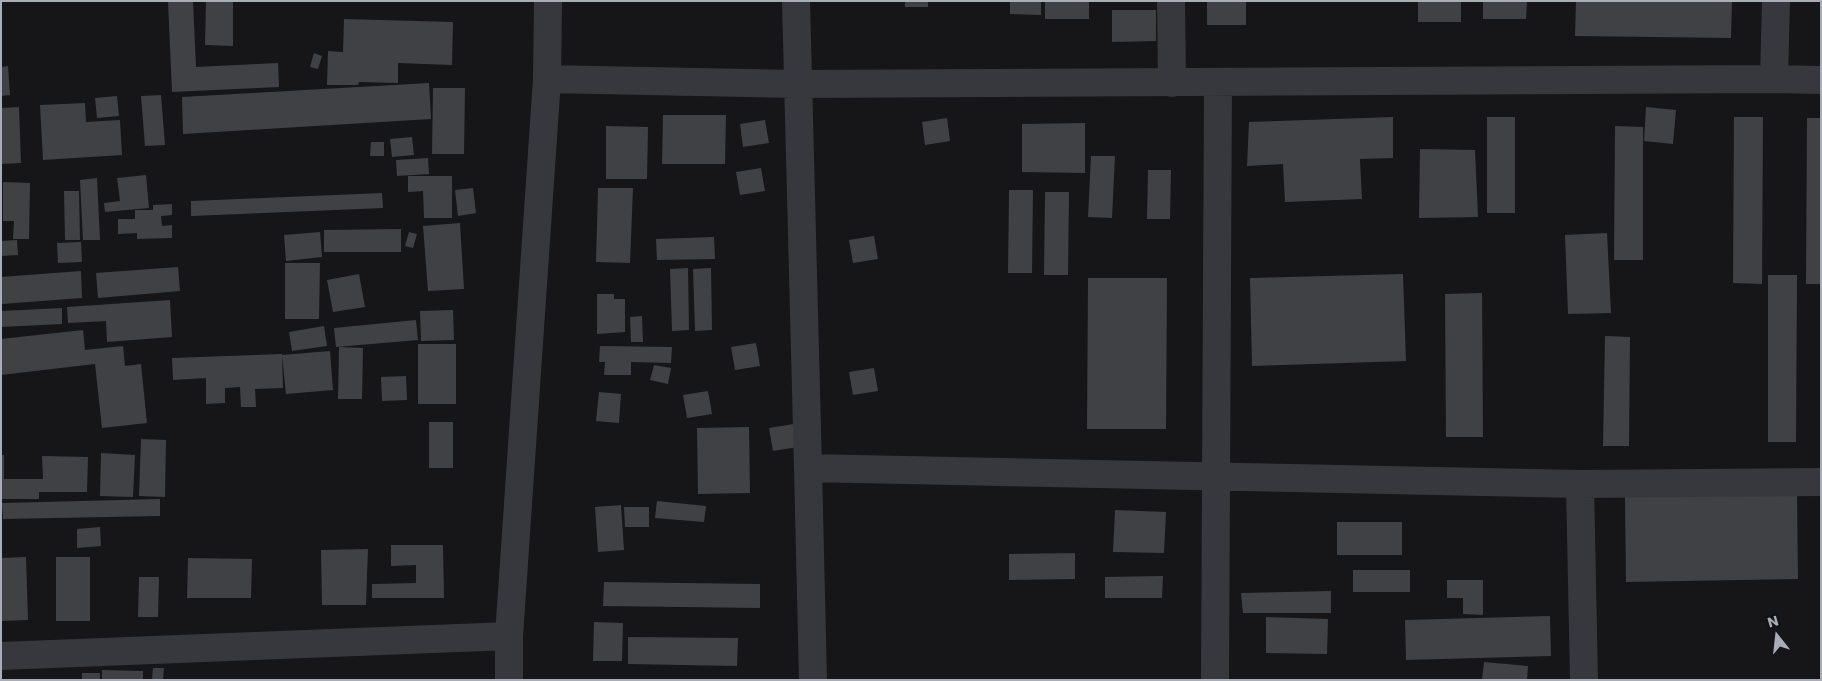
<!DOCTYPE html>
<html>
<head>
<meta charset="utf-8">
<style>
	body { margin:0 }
	#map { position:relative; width:1822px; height:681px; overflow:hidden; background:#161618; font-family:Poppins,sans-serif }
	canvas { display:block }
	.frame { position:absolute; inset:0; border:2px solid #a8adb8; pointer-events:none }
	.north { position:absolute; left:1752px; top:611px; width:50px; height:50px; -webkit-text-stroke:4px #111113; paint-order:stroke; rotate:344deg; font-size:14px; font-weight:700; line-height:20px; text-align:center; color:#a8adb8 }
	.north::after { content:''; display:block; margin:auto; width:18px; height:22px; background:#a8adb8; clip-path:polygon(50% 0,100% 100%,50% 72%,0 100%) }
</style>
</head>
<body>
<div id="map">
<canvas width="1822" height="681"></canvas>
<div class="frame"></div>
<div class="north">N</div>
</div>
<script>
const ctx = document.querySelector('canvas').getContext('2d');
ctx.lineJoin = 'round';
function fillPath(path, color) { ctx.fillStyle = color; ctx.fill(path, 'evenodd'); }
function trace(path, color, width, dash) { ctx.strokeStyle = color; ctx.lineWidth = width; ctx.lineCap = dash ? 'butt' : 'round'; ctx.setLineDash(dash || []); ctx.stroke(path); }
fillPath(new Path2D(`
	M168,1h25l3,66 82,-4 1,24 -107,5z
	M206,1h27v45l-28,-1z
	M905,1h23v6h-23z
	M1010,1h31v14l-31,-1z
	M1045,1h44v18h-44z
	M1207,1h39v24h-39z
	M1418,1h43v21h-43z
	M1483,1h44l-1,18h-43z
	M1576,1h156l-1,37 -156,-2z
	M1112,10h44v31l-44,1z
	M344,19l109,3 -1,43 -54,-2v20l-39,-1 -1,3h-31l1,-34 15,1z
	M314,53l8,3 -4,13 -8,-2z
	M8,66l2,29 -9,1v-29z
	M429,83l2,36 -248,15 -1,-37z
	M433,88h32l-1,66h-32z
	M161,95l4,50 -20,1 -4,-50z
	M117,96l2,20 -22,2 -2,-20z
	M85,103l1,19 34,-2 2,35 -79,5 -3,-55z
	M19,107l2,56 -20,1v-56z
	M1646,107l30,3 -3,34 -29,-3z
	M663,115h63l-1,49h-63z
	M1393,117v41l-33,1 2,40 -77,3 -2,-38 -36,2 2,-44z
	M1487,117h28v96h-28z
	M1734,117h29l-1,167 -29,-1z
	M947,118l3,23 -25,4 -3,-23z
	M1807,118h14v166h-15z
	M765,120l4,23 -26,4 -3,-23z
	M1085,123v50l-63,-1v-48z
	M606,126l42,1 -1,52h-41z
	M1615,126l28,1v133h-29z
	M412,137l2,18 -22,2 -2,-18z
	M371,142h13v14h-14z
	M1420,149l55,1 3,67 -59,1z
	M1091,156h24l-3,62 -24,-1z
	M428,158l1,16 -32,2 -1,-16z
	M761,168l4,23 -25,4 -4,-23z
	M1148,170h23l-1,49h-23z
	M146,175l3,33 -44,4 -1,-9 16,-2 -3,-23z
	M408,176h44v42h-28l-1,-27 -15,1z
	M97,178l3,62h-17l-3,-60z
	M3,182l27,1 -1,56h-16l1,-18h-11z
	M473,188l3,25 -18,3 -3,-26z
	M598,188h35l-3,75 -34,-1z
	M1009,190h24l-1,83h-24z
	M64,191h15l1,49h-15z
	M1045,192h24l-1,83h-24z
	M382,193l1,15 -192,8v-15z
	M172,204v11l-11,1 1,10 10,-1v13l-35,1v-6l-19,1v-15h17v-9h18v-5z
	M460,223l4,66 -36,2 -5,-65z
	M401,229v23h-77v-22z
	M320,232l2,25 -36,4 -2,-26z
	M409,232l8,2 -4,14 -8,-2z
	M1607,233l4,80 -43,1 -3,-79z
	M874,236l4,23 -25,4 -4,-23z
	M714,237l1,22 -58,1 -1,-21z
	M17,240l1,15 -17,1v-15z
	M81,242l1,20 -24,1 -1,-20z
	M285,263h35l-1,56h-34z
	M178,267l2,24 -82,7 -2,-25z
	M688,268l1,62 -17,1 -2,-62z
	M711,268l1,62 -17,1 -2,-62z
	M81,271l1,27 -80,6 -1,-27z
	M359,274l6,33 -32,5 -6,-32z
	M1403,274l3,87 -154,5 -2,-88z
	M1768,275h29l-1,167h-28z
	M1088,278h79l-1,151h-79z
	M1482,293l1,144h-37l-1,-143z
	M597,294h17v5h11v33l-28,2z
	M170,300l2,37 -65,5 -1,-21 -38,2 -1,-16z
	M62,308v16l-61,3v-16z
	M453,310l1,30 -33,1 -1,-30z
	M642,316l1,26h-12l-1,-25z
	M416,320l2,20 -82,7 -2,-19z
	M324,326l3,20 -35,5 -3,-19z
	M83,330l2,20 38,-4 2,20 16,-2 6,59 -45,5 -7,-64 -94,11v-36z
	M1605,336l25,1 -1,109h-26z
	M756,343l4,23 -25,4 -4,-23z
	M418,344h38v60h-38z
	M600,346l72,1 -1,16 -40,-1v13h-27l1,-13h-6z
	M339,347l24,1 -1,51h-24z
	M330,351l3,39 -47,4 -4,-39z
	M282,354l1,34 -28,1 1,18h-15l-1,-20 -15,1v15l-19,1v-26l-33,2 -1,-22z
	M654,365l17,3 -3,16 -18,-4z
	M874,368l4,23 -25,4 -4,-23z
	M406,376l1,24 -25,1 -1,-24z
	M708,391l4,23 -25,4 -4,-23z
	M599,392l22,2 -2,29 -23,-2z
	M429,422h24v46h-24z
	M794,424l4,23 -25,4 -4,-23z
	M749,427l1,66 -52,1 -1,-66z
	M141,439l25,1 -1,57 -26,-1z
	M101,453l34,2 -2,42 -33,-1z
	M1,455h3v24h39l-1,-23 46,1 -1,35h-48v7h-38z
	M1797,494l1,85 -172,3 -1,-85z
	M160,499v17l-157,3 -1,-16z
	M657,501l49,5 -2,16 -49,-4z
	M621,505l3,45 -26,2 -3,-45z
	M624,507h25v20h-24z
	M1115,510l51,2 -2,41 -51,-1z
	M1337,522h65v33h-65z
	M100,527l1,19 -24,2v-19z
	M391,545h52l1,53h-72v-14l44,-1v-18l-25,1z
	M368,549l-2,56h-44l-1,-55z
	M1075,553v26l-66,1v-26z
	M26,557l2,63 -27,1v-63z
	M56,557h34v64h-34z
	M188,558l64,1 -1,39h-64z
	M1353,570h57v22h-57z
	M1163,576l-1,22h-57v-21z
	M139,577h20l-1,40h-20z
	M1447,580h36v35l-20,-1v-16h-16z
	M604,582l156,2v24l-157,-2z
	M1331,591v22h-88l-2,-20z
	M1550,616l1,40 -145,4 -1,-40z
	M1266,617l62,2 -1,35 -61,-1z
	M594,622l29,1 -1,38h-29z
	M628,637l110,1 -1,28 -109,-2z
	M1484,662l44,4 -1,14h-45z
	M153,668h11l-1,12h-11z
	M102,670l41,1v9h-41z
	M82,673h18v7h-18z`), '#404145');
trace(new Path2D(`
	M548,1l-1,78 250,5 977,-5 2,-78
	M796,1l12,467 772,16 241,-2
	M1171,1l1,82
	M1774,79l47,1
	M808,468l5,212
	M1580,484l4,196
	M1,656l508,-20
	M509,680v-44l38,-557
	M1215,680l3,-597`), '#37383d', 28);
</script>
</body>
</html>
